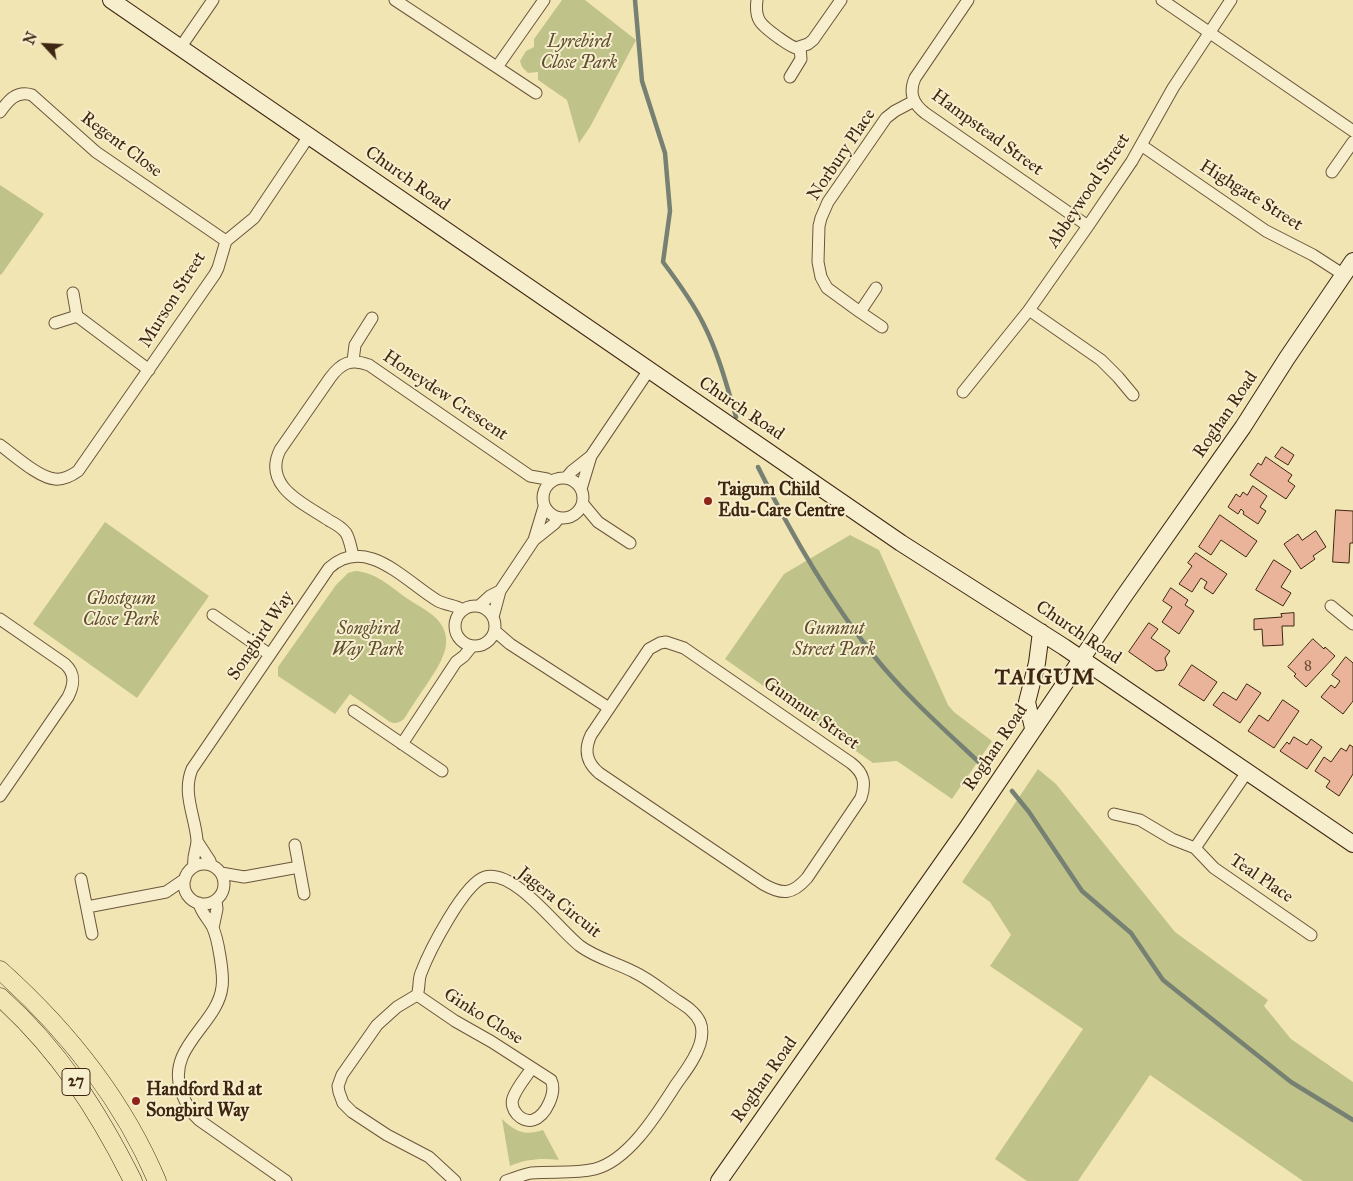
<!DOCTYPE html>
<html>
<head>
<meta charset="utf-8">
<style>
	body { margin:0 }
	#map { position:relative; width:1353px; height:1181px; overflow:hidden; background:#f2e5b4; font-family:"IM FELL Great Primer",serif }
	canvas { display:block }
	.north { position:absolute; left:20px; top:20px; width:50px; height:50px; -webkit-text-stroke:4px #f7eece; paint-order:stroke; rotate:295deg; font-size:14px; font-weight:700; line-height:20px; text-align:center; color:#3e2611 }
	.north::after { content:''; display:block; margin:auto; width:18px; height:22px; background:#3e2611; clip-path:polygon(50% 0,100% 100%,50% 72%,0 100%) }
</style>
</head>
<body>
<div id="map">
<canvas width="1353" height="1181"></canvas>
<div class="north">N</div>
</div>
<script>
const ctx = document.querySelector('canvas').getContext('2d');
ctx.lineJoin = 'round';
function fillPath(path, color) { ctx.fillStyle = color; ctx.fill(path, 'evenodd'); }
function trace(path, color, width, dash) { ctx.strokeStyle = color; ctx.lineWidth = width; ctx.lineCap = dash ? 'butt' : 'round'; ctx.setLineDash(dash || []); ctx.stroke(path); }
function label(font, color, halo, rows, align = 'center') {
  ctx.font = font + ' "IM FELL Great Primer",serif'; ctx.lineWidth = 4; ctx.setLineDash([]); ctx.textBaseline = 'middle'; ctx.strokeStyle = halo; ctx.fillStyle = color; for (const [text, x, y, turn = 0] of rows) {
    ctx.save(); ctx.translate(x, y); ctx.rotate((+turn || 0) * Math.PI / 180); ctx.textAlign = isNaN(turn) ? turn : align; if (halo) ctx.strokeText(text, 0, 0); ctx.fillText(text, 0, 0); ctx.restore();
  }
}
fillPath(new Path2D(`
	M562,0h23l51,40 -46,87 -11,16 -12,-43 -29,-20v-8l-10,1 -6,-6 -2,-6 6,-10 8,-4v-8z
	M0,185l44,29 -43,61 -1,-1z
	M105,522l104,74 -72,102 -104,-74z
	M850,535l29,15 69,155 6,7 38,29 -40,58 -55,-38 -24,2 -148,-104 59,-85z
	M355,571c20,1 35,15 50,26 10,7 23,13 32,22 20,22 3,45 -10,65 -8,12 -16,23 -23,35 -5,4 -9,5 -14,3l-40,-28 -15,20 -57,-38v-9l58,-82 12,-12z
	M1038,769l18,15 119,148 93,68 -4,6 27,33 62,43v99h-50l-153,-106 -72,106h-51l-32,-22 88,-130 -93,-63 21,-31 -21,-33 -28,-20z
	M502,1119c14,13 22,17 41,11l16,30c-18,-2 -32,-1 -49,6z`), '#c0c389');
trace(new Path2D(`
	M635,0l7,81 23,72 5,58 -7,51c15,20 29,39 40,61 15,29 24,63 33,94
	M758,467c33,67 70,131 116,189 33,41 72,75 110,111
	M1012,791l17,21 53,79 49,42 32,47 128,102 62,38`), '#768173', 4.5);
const building = new Path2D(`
	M1282,447l12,8 -6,10 -13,-8z
	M1266,457l26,18 -4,6 7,5 -9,13 -36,-24 8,-12 3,2z
	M1253,486l14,10 -7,11 6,4 -8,13 -15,-10 1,-2 -3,-3 -3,5 -10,-7 8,-13 4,3 3,-5 4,3z
	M1336,510l17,1v32h-3l-1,20 -16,-1z
	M1220,515l37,26 -11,16 -25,-17 -10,15 -12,-8z
	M1316,531l10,16 -13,9 2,3 -14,10 -17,-25 14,-10 4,6z
	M1196,553l31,21 -14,20 -9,-6 3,-6 -6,-4 -9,14 -13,-8 13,-18 -4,-3z
	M1274,560l17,11 -10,16 10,6 -8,13 -27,-16z
	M1171,588l17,12 -3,5 9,6 -15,23 -17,-12 10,-15 -9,-6z
	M1294,613v13h-12l1,19 -20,1 -1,-17 -8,1v-11l28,-2 -1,-3z
	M1149,623l9,6 -7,9 19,13 -5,7 2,7 -3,5 -8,1 -27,-19z
	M1313,639l11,10 1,-2 10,9 -29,31 -12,-11 2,-2 -8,-7z
	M1346,657l7,6v38l-10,13 -22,-17 10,-12 4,3 5,-7 -8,-6z
	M1192,665l25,17 -13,19 -25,-16z
	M1247,684l14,9 -21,30 -27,-18 10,-13 13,8z
	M1283,700l16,11 -25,37 -26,-17 11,-16 9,6z
	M1294,737l13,8 4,-6 11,8 -15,22 -27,-18 7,-9 2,2z
	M1350,745l3,2v27l-14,22 -13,-9 4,-6 -15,-10 9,-14 7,5 10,-14 5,3z`);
fillPath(building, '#eab49a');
trace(building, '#3e2611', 1);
const street = new Path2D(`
	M395,0l141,93
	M757,0c-3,22 6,26 22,38 6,4 11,8 17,10l12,-4 5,-4 28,-40
	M968,0l-53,78c-6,14 -3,25 10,35l163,113
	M1162,0l191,131
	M180,48l33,-48
	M497,67l47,-67
	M790,77l11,-18 -1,-12
	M0,112c8,-11 16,-22 32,-17l64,57 130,89
	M1141,145l125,86 47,24 31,20
	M1332,172l21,-30
	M876,288l-16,24 22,15
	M1029,310l72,50 17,17 15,18
	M860,312l-33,-24 -6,-11 -3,-15 1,-36 2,-8 7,-16 58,-84 9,-7 19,-10
	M77,316l72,54
	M55,323l22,-7 -4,-23
	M353,361l2,-16 17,-27
	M963,392l66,-82 59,-84 44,-65 41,-73 58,-88
	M0,445c14,10 39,33 55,34 9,1 16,-3 23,-8l137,-197 3,-6 8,-27 28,-23 55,-82
	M543 498a20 20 0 1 1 40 0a20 20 0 1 1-40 0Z
	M566,478l6,-7 19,-15
	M581,489l10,-33 58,-86
	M583,504l15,18 32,21
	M534,540l20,-16 5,-6
	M353,556c-2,-8 -3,-16 -7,-23 -4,-5 -10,-9 -16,-12 -25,-17 -68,-34 -50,-71l50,-72c11,-15 21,-20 39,-13l161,111 17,3 4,2
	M479,606l11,-10 10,-5
	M1331,606l22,18
	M455 626a20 20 0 1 1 40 0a20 20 0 1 1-40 0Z
	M213,615l56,39
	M493,617l7,-26 34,-51 10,-33
	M0,619l65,45c11,10 9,21 3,33l-68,99
	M495,631l15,13 99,64
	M666,642l18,6 167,115c13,10 15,20 10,35l-54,80c-15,17 -25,17 -44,6l-164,-111c-13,-11 -15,-23 -8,-38l58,-86 11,-6z
	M354,711l88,60
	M402,744l54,-82 8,-6 8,-10
	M1114,814l26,6 32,19 23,9 19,20 97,67
	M197,841l13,20 1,4
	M295,845l9,49
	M1195,848l52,-76
	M184 884a20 20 0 1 1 40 0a20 20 0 1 1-40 0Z
	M194,867c-2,-10 3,-18 3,-27 -2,-24 -15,-47 -5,-71l137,-201c37,-34 77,14 109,33 8,4 17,4 25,9
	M221,873l23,4 55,-10
	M81,879l11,55
	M199,903c2,10 9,15 13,23 6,11 12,49 10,61 -4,37 -56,60 -41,104 4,11 9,21 18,29l87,61
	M87,907l79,-15 19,-13
	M213,928l4,-19 -1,-9
	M417,995l38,26 37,21 59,38c6,12 -5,36 -18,40 -12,3 -24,-11 -20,-22 4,-11 13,-21 19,-30
	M455,1181l-26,-24 -42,-22 -35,-23 -9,-9 -4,-11 -1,-6 4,-11 35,-50 20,-18 20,-12c3,-7 1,-15 4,-22 8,-21 43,-90 64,-96 30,-8 73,52 95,69 16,12 37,17 54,26 15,7 28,18 41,27 9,6 20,12 25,23 3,7 2,15 0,22 -5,16 -16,29 -25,42 -18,28 -46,74 -80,83 -21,5 -42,2 -64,4 -9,2 -17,5 -25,8`);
const secondary = new Path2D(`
	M111,0l790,543 163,104 289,197
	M1033,728l-6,-26 10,-39 4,-31
	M719,1181l248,-353 155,-229 121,-172 44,-69 66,-97`);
const primary = new Path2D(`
	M0,970c67,60 122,128 157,211
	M0,997c59,53 98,114 133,184`);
trace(street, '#6b563a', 13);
trace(secondary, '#3e2611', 18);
trace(primary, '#3e2611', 19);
trace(street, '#f7eece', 11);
trace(secondary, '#f7eece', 16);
trace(primary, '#f2e5b4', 18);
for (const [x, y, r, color] of [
	[708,501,5,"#8f2418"],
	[136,1101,5,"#8f2418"]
]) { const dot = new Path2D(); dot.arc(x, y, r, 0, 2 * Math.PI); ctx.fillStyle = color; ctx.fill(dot); trace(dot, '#f7eece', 2); }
label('15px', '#694a33', null, [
	["8",1308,666]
]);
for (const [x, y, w] of [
	[76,1082,28]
]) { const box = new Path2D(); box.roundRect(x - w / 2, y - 13.5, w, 27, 4); ctx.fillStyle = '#f7eece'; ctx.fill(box); trace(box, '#3e2611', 1); }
label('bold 16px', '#3e2611', null, [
	["27",76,1082]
]);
label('italic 18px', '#5e4d2f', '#f7eece', [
	["Lyrebird",579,43],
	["Close Park",579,64],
	["Ghostgum",121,600],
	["Close Park",121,621],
	["Songbird",368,630],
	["Way Park",368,651],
	["Gumnut",834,630],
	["Street Park",834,651]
]);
label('18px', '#3e2611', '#f7eece', [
	["Hampstead Street",987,133,36],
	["Regent Close",121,145,37],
	["Norbury Place",842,155,-56],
	["Church Road",407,179,35],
	["Abbeywood Street",1089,191,-56],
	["Highgate Street",1251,196,32],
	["Murson Street",173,300,-58],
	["Honeydew Crescent",445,396,34],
	["Church Road",741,409,34],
	["Roghan Road",1226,415,-56],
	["Church Road",1078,633,34],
	["Songbird Way",261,636,-56],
	["Gumnut Street",811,714,35],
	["Roghan Road",996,748,-56],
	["Teal Place",1261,879,34],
	["Jagera Circuit",559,903,39],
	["Ginko Close",483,1017,32],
	["Roghan Road",765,1080,-55]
]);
label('bold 18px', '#3e2611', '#f7eece', [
	["Taigum Child",718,491],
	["Edu-Care Centre",718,512],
	["Handford Rd at",146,1091],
	["Songbird Way",146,1112]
], 'left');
ctx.letterSpacing = '1px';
label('bold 22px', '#3e2611', '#f7eece', [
	["TAIGUM",1045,679]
]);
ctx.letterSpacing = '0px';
</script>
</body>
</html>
